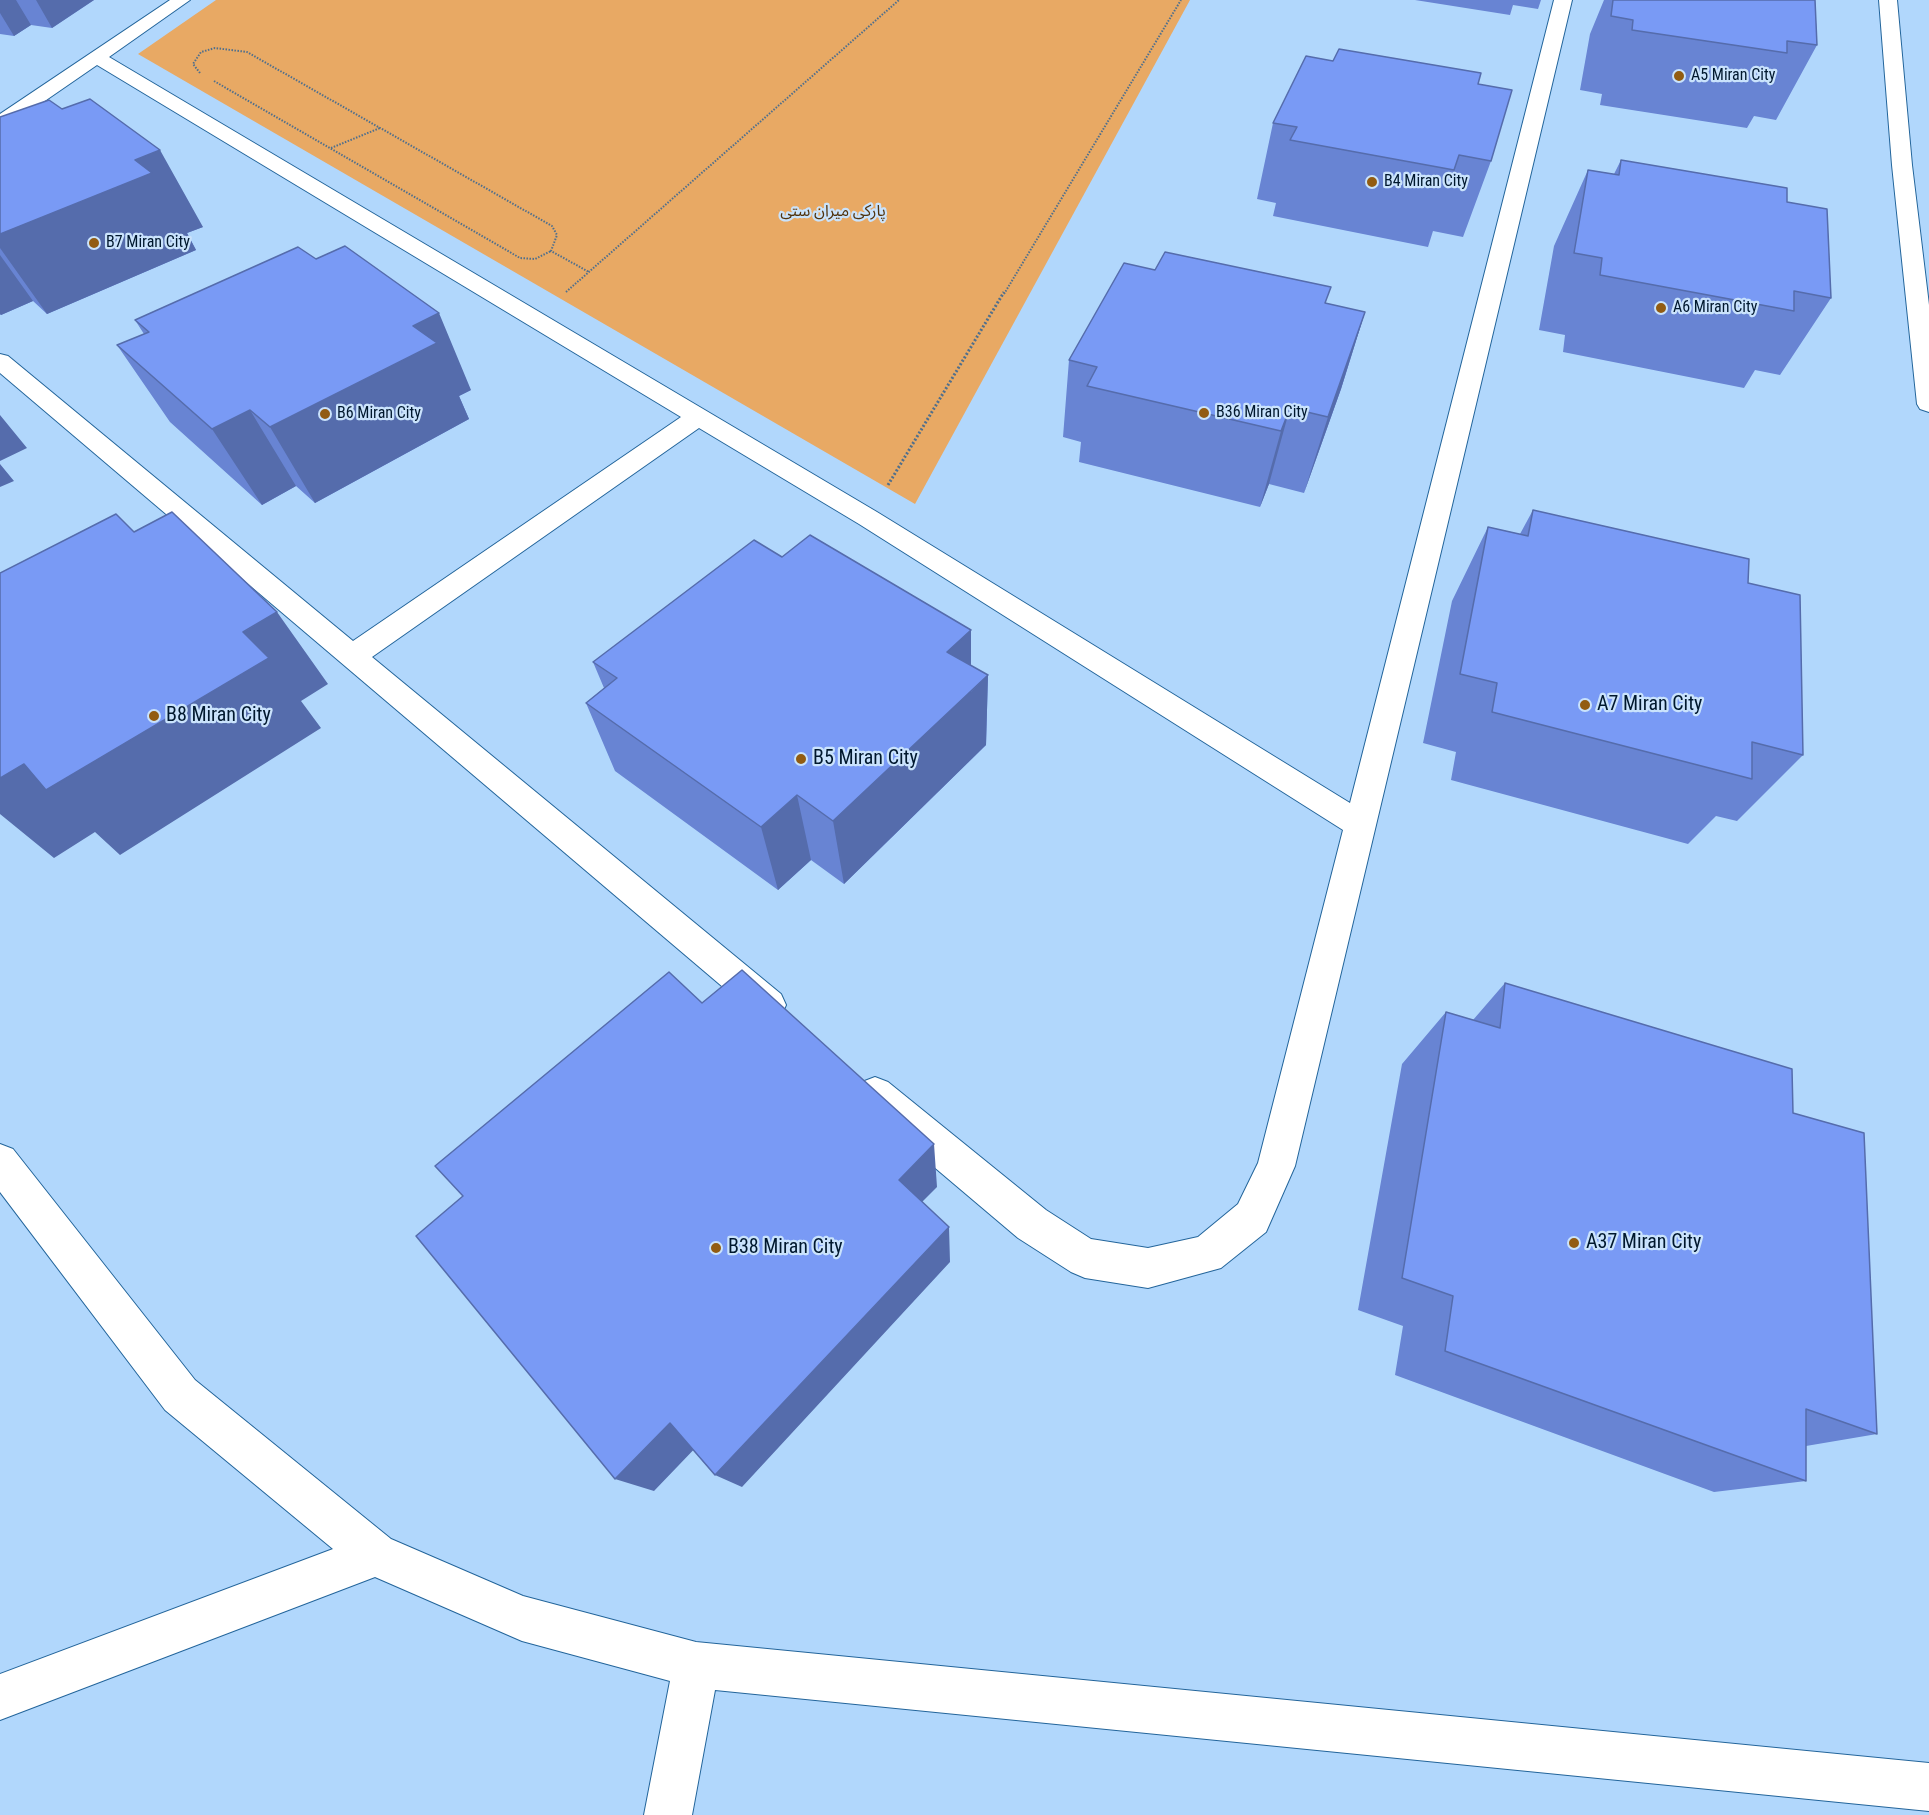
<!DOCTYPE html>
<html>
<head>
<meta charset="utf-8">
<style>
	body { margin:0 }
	canvas { display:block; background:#b1d7fc }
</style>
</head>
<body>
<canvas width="1929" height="1815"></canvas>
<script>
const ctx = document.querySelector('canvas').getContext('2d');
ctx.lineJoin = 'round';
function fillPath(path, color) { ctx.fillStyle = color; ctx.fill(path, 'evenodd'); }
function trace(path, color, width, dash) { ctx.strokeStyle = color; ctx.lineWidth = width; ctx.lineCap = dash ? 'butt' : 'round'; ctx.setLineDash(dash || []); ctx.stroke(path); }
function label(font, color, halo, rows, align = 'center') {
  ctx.font = font + ' "Roboto Condensed","Noto Sans Arabic",sans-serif'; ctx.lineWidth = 4.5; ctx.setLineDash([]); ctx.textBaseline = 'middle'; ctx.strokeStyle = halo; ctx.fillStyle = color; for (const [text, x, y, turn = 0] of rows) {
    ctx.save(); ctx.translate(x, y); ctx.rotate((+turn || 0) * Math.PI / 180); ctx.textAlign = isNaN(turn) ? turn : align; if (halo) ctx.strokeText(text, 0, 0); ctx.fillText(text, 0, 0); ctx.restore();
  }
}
fillPath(new Path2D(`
	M216,0h974l-275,504 -777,-450z`), '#e8a964');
const minor = new Path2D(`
	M170,0h20l-81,57 768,455 473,291 204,-803h18l-277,1166 -29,66 -45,36 -73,20 -63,-10 -14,-6 -53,-34 -156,-132 -5,-12 5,-12 13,-5 13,5 158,128 45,29 57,9 50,-11 40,-33 20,-41 85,-333 -484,-306 -160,-96 -327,229 409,337 5,11 -5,11 -12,5 -12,-5 -757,-643v-19l8,2 345,285 328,-224 -584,-352 -90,62 -7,2v-15z
	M1879,0h18l15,165 17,140v107l-9,-3 -3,-5 -25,-239z
	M0,1144l13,5 182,231 196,159 132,57 173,46 1233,121v48l-1214,-121 -23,125h-48l26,-134 -148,-40 -147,-64 -375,143v-46l333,-125 -168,-139 -165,-218z`);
trace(minor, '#23659b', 2);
trace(new Path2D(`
	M200,73l-7,-9 8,-12 14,-4 32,4 305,174 5,9 -6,16 38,21
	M214,81l306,177 15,1 16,-8
	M331,148l49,-20
	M566,292l333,-292
	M1004,294l177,-294`), '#506f8c', 2, [1.5, 1.5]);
trace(new Path2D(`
	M888,485l116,-193`), '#506f8c', 3, [2, 2]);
fillPath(minor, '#fff');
fillPath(new Path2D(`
	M0,0h94l-42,28 -21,-3 -17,11 -14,-2z
	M1415,0h126l-3,9 -25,-4 -3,10z
	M1604,0h211l2,45 -41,75 -22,-4 -7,12 -147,-23 2,-11 -22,-4 10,-56z
	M1478,84l13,77 -28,76 -30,-6 -5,16 -155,-31 3,-13 -19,-4 16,-76z
	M0,117l203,110 -16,6 9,17 -149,64 -14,-13 -32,14 -1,-1z
	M1621,160l166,42 44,96 -51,77 -25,-5 -11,18 -181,-36 2,-17 -26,-5 15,-84 34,-76 26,4z
	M1327,304l38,8 -24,77 -37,104 -35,-9 -9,23 -181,-45 2,-20 -18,-5 6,-77z
	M135,320l336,70 -12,6 10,23 -154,84 -19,-17 -34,19 -92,-83 -53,-77 27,-11z
	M1533,510l215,73 55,172 -66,66 -21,-5 -28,28 -237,-64 5,-28 -33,-9 29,-142 36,-74 32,7z
	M971,630v36l17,9 -2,70 -142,139 -33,-24 -33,30 -163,-119 -29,-68 18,-15 -11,-26z
	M1505,983l288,130 84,321 -71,12v35l-92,11 -319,-117 8,-49 -45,-16 44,-246 44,-52 27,8z`), '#6884d3');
fillPath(new Path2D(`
	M0,0h16l15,25 -17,11 -14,-23z
	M36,0h58l-42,28z
	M160,150l43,77 -16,6 9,17 -149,64 -47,-66v-14l135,-74z
	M0,255l33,46 -32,14 -1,-1z
	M1365,312l-24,77 -37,104 24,-76z
	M439,313l32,77 -12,6 10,23 -154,84 -45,-76 143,-101z
	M1290,408l-21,76 -9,23 21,-76z
	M250,410l46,76 -34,19 -50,-76z
	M0,415l27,33 -27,13z
	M0,464l14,17 -14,6z
	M277,612l51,72 -27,17 20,27 -201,127 -25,-23 -41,26 -54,-44v-36z
	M971,630v62l17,-17 -2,70 -142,139 -11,-63 114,-169z
	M797,795l14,65 -33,30 -17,-63z
	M934,1144l3,43 -32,32 -6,-39z
	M949,1227l1,35 -208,225 -27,-12z
	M670,1423l32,18 -48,50 -39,-12z`), '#556cac');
const building = new Path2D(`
	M1613,0h202l2,45 -30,-4v12l-155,-23 1,-10 -22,-4z
	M1339,49l142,24 -3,11 34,6 -21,71 -32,-6 -5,15 -164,-30 7,-13 -24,-4 33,-67 27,5z
	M90,99l70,51 -25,10 17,13 -152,61v-117l49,-17 13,9z
	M1621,160l166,28v14l40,7 4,89 -37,-7v20l-194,-36 2,-17 -28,-5 14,-83 31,5z
	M345,246l94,67 -26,13 24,17 -167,84 -20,-17 -38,19 -95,-84 32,-13 -14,-12 163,-73 18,12z
	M1165,252l166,35 -6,16 40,9 -37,105 -38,-9 -9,23 -194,-45 10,-19 -28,-7 55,-97 31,7z
	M1533,510l216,49 -1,24 52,12 3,160 -51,-13v37l-260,-67 5,-29 -37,-9 28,-147 40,9z
	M172,512l105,100 -34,20 26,26 -223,132 -22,-26 -24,14v-205l116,-59 18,18z
	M810,535l161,95 -24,22 41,23 -155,146 -36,-26 -36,32 -175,-124 31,-25 -24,-16 161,-122 28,17z
	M742,970l192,174 -35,36 50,47 -234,248 -45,-52 -55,56 -199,-243 47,-40 -28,-30 234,-194 33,31z
	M1505,983l287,86 1,44 71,20 13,301 -71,-25v72l-361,-130 8,-55 -51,-18 44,-266 54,16z`);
fillPath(building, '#799af5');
trace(building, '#556cac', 1.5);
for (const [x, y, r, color] of [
	[1679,76,6,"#925c12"],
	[1372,182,6,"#925c12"],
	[94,243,6,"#925c12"],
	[1661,308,6,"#925c12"],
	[1204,413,6,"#925c12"],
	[325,414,6,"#925c12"],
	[1585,705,6,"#925c12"],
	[154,716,6,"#925c12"],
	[801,759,6,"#925c12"],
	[1574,1243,6,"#925c12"],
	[716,1248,6,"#925c12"]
]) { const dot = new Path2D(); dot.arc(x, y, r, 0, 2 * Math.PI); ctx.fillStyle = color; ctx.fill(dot); trace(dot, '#cae3fc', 2); }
label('16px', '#00182e', '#cae3fc', [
	["A5 Miran City",1691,76],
	["B4 Miran City",1384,182],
	["B7 Miran City",106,243],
	["A6 Miran City",1673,308],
	["B36 Miran City",1216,413],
	["B6 Miran City",337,414]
], 'left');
label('16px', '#51330d', '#cae3fc', [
	["پارکی میران ستی",833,212]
]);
label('20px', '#00182e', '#cae3fc', [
	["A7 Miran City",1597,705],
	["B8 Miran City",166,716],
	["B5 Miran City",813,759],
	["A37 Miran City",1586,1243],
	["B38 Miran City",728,1248]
], 'left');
</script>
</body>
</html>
